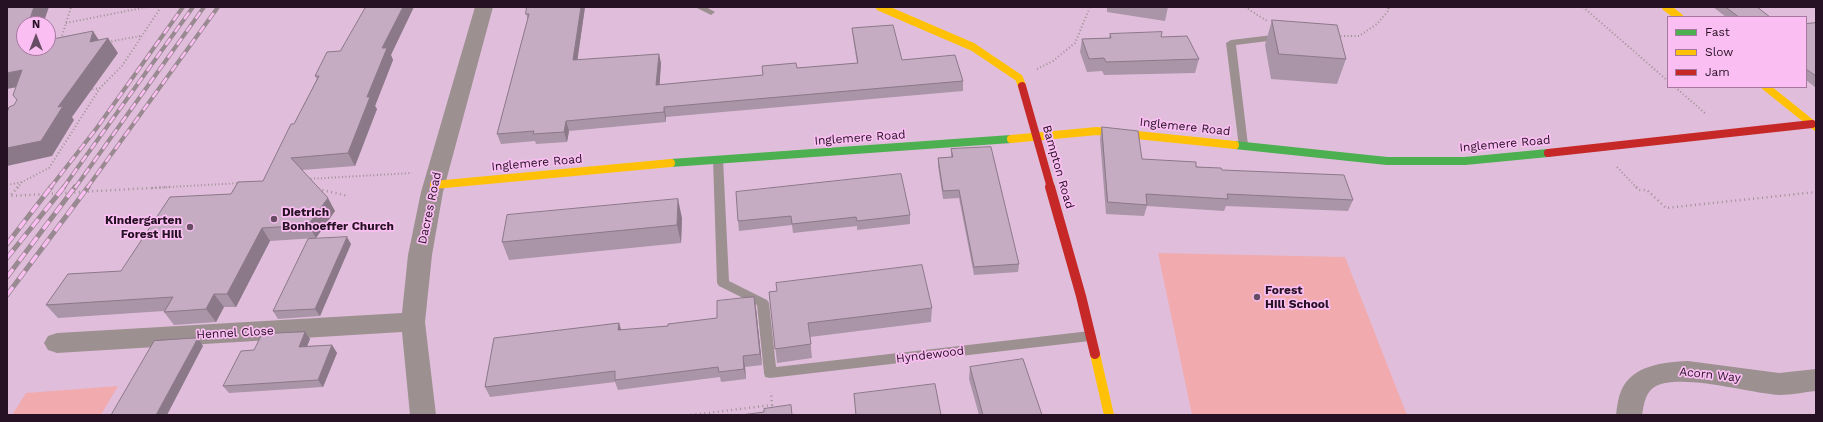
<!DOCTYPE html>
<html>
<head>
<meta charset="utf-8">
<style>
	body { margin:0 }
	#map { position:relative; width:1823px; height:422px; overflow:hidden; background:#e0bedb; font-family:"Work Sans",sans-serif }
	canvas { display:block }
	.frame { position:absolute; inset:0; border:8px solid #261023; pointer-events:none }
	.legend { position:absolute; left:1667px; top:16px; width:140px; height:72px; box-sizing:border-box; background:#fabef2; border:1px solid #a5789f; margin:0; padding:5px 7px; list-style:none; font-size:12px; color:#261023 }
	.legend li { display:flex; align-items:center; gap:8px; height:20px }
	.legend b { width:20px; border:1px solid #a5789f }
	.north { position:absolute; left:16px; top:16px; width:40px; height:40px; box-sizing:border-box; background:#fabef2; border:1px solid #a5789f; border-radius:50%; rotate:0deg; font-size:11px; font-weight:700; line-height:16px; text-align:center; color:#261023 }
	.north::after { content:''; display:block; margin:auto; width:14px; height:18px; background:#674d63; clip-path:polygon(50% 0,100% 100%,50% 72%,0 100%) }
</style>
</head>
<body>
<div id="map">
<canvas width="1823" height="422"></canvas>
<div class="frame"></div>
<ul class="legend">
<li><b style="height:5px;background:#4caf50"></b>Fast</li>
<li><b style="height:5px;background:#ffc107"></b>Slow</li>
<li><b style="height:5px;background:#c62828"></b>Jam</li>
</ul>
<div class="north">N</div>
</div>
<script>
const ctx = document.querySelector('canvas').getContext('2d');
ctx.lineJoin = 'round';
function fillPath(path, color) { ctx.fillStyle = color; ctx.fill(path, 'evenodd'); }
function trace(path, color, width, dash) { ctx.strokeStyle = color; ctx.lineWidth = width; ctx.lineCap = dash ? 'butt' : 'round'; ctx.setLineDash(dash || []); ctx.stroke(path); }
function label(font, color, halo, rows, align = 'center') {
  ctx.font = font + ' "Work Sans",sans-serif'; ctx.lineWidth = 3.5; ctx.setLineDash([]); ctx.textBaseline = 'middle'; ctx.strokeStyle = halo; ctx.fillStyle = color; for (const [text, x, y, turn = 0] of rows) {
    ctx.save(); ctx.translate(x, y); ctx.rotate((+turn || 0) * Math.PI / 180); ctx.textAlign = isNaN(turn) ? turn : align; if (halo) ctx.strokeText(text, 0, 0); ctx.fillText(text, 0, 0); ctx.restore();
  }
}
fillPath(new Path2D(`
	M1158,253l187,4 62,158h-215z
	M118,386l-17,29h-89l14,-22z`), '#f1abae');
trace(new Path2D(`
	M1245,7l22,14
	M1583,7l85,74
	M66,23l81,-16
	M1337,36h22l18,-12 12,-14 -1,-3
	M61,39l10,-32
	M108,42l32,-6
	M1037,69l16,-8 22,-18 15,-36
	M1675,87l31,27
	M89,90l11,-2
	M1617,167l20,21
	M307,179l105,-6
	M7,185l15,-3 27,-14 51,-80 22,-22 39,-59
	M17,188l5,-6
	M152,188l89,-5`), '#9e9194', 2, [1, 2.5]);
trace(new Path2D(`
	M18,187l-8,9 160,-9
	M1636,187l3,3h8l19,18 150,-16
	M318,189l30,7
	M691,415l81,-10 -1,-13`), '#9e9194', 2.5, [1, 3.5]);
fillPath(new Path2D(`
	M695,7h11l9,5 -4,3z
	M1281,34l5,3 -2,2 -48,6 12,100 -1,2h-8l-13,-104 5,-3z
	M718,156l5,3 6,122 38,19 2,3 7,64 314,-36 4,2 2,3 -2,3 -4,2 -320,37 -5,-1 -1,-4 -7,-68 -38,-19 -2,-3 -4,-124z`), '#9d9091');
fillPath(new Path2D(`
	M475,7h18l-50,185 -11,63 -7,67 11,93h-26l-8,-83 -345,21 -9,-3 -4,-7 4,-7 9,-3 345,-20 6,-58 13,-63z
	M1688,361l91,12 37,-4v22c-12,1 -24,4 -36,4 -31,-2 -98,-22 -124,-9 -11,6 -12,18 -14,29h-26c1,-8 2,-17 5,-24 11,-26 43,-29 67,-30z`), '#9d9091');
trace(new Path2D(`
	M1235,145l152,16h78l83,-8
	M671,163l340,-24`), '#4caf50', 8);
trace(new Path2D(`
	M880,7l93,40 46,31 3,8
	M1666,7l13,10
	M1766,87l50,40
	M1011,139l86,-8 138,14
	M434,185l237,-22`), '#ffc107', 8);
trace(new Path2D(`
	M1095,354l14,61`), '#ffc107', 10);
trace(new Path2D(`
	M1022,86l29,102
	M1548,153l264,-29`), '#c62828', 8);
trace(new Path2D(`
	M1050,187l31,109 14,58`), '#c62828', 10);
const railFar1 = new Path2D(`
	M50,188l46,-59 87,-122
	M63,188l130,-181
	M75,188l129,-181
	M87,188l131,-181`);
const rail = new Path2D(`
	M7,244l44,-57
	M7,258l57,-71
	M7,277l68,-90
	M7,295l81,-108`);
trace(railFar1, '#998990', 4);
trace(rail, '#998990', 5);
trace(railFar1, '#fabef2', 2.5, [8]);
trace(rail, '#fabef2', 3.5, [10]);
fillPath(new Path2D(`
	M585,7l-8,53 84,3 -2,22 104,-10 34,-7 60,-5 -4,-25 -1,-10 50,32 61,21v10l-297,26v5l-97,9 -2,11 -31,2 -1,-3 -34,3 -4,-10 31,-114 -2,-6z
	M1107,7h61l-3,14 -58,-9z
	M1713,7h44l13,10h-44z
	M1272,20l74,39 -9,25 -66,-5 -6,-34z
	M1816,23v65l-10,-8v-56z
	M1110,34l51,3 38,22 -4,14 -91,2 -2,-4 -15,1 -7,-20 2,-13 27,-1z
	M391,55l2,5 -18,46 2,3 -22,57 -53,4 33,41 -19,27 -46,3 -34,66h-12l-8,15 -42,3 -10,-13v-1l-106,7 -12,-13 75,-34 110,-77 32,-13 31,-57 23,-45 -2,-3z
	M1102,127l40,32 80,11 131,30 -5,11 -122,-5 -2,5 -77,-5 -3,10 -38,-2 -6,-75z
	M951,149l68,115 -1,8 -44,3 -15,-77 -16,1 -5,-33v-8l13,-1z
	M736,192l174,23v9l-53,6v-4l-64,7 -1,-8 -53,6 -1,-10z
	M682,218l-1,25 -172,17 -7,-18z
	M351,244l-31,72 -42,3 -5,-8z
	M769,292l163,16 -1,14 -121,15 2,21 -35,5z
	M754,297l2,11 6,57 -17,2 1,12 -25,3 -1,-5 -102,13 -3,-8 -125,15 -5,-10 134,-64 2,7 47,-4 49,-8z
	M305,332l5,7 -3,7 25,-1 5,8 -14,34 -94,6 -6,-7 31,-36z
	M970,367l72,48h-63l-10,-36z
	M854,394l87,21h-85z`), '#aa94a8');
fillPath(new Path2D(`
	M34,7h15l-6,17h-15z
	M403,7h11l-23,48 2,5 -18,46 2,3 -22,57 -7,-13 19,-56 15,-49z
	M581,7h4l-9,63 -3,-10z
	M93,31l9,14 6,-7 10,15 -46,64 2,3 -22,36 -45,10v-18l51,-41 32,-65z
	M24,34v14l-4,-2z
	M659,54l2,9 -2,32 -3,-10z
	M22,70l11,14 -26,5v-16z
	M664,107l2,10v5l-2,-10z
	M566,121l3,10 -2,11 -3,-10z
	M328,198l7,13 -19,27 -8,-13z
	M678,199l4,19 -1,25 -4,-18z
	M262,228l8,13 -34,66 -9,-13z
	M347,237l4,7 -31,72 -5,-7z
	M214,294l10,13 -8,15 -10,-13z
	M754,297l2,11 6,57 -2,-11z
	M619,323l3,10 -4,-3z
	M305,332l5,7 -6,15 -5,-7z
	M198,338l5,8 -36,69h-11z
	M332,345l5,8 -14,34 -5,-7z
	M743,356l2,11 1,12 -2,-10z`), '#8b7888');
const building = new Path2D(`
	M7,7h27l-6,17h-4v10l-4,12 4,-1v3h24v-8l45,-9 -3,11 18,-4 -50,69 5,-1 -22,35 -34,7v-35l2,-6 5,-2 3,-5 -4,-5 9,-25 -15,3z
	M366,7h37l-21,41h5l-20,49h3l-22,56 -57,5 37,40 -20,27 -46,3 -35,66h-13l-8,15 -42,3 9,-15 -127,8 22,-31 53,-3 49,-74 61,-3 7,-12 25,-1 28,-57h3l25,-48h-4l12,-24 13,-1z
	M527,7h54l-8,53 86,-6 -3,31 107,-10 -1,-9 34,-3 1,5 61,-5 -6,-35 41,-3 9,35 53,-5 8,26 -299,26v5l-98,9 -2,11 -31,2 1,-3 -37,3 32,-120h-3z
	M1726,7h31l13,10h-31z
	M1272,20l65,5 9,34 -67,-5z
	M1816,23v53l-10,-7v-45z
	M1162,32l-1,5 26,-1 12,23 -93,3 -2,-4 -15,1 -7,-20 29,-1 -1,-4z
	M1102,127l36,4 4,28 54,3v5l25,1 1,2 122,5 9,25 -126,-6 1,5 -82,-5 1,11 -39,-3z
	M991,147l28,117 -45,3 -15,-77 -16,1 -5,-33 15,-1 -2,-8z
	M901,174l9,41 -53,6 -1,-4 -64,7 -1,-8 -53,5 -2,-29z
	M678,199l-1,26 -175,17 5,-27z
	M347,237l-32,72 -42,2 35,-72z
	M922,265l10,43 -124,15 3,21 -36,5 -6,-57 8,-1 -1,-8z
	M754,297l6,57 -17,2 1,13 -25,3 -1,-5 -103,13v-9l-130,16 9,-49 125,-15 -1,7 50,-4v-2l49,-6v-17z
	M305,332l-6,15 33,-2 -14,35 -95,6 18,-35 13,-1 8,-16z
	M198,338l-42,77h-45l43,-74z
	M1023,359l19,56h-59l-13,-48z
	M935,384l6,31h-85l-2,-21z
	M791,405l1,10h-51l23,-3v-3z`);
fillPath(building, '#c6acc3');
trace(building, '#8b7888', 1);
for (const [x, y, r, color] of [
	[274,219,4,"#674d63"],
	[190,227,4,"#674d63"],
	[1257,297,4,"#674d63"]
]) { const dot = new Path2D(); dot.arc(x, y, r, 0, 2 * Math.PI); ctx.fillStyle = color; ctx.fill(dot); trace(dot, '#fabef2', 1.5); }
label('12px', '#261023', '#fabef2', [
	["Inglemere Road",1185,127,6],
	["Inglemere Road",860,138,-4],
	["Inglemere Road",1505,144,-5],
	["Inglemere Road",537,163,-5],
	["Bampton Road",1058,167,74],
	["Dacres Road",430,208,-78],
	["Hennel Close",235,333,-3],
	["Hyndewood",930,355,-7],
	["Acorn Way",1710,375,6]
]);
label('bold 12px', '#261023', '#fabef2', [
	["Dietrich",282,212],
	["Bonhoeffer Church",282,226],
	["Kindergarten",182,220,"right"],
	["Forest Hill",182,234,"right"],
	["Forest",1265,290],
	["Hill School",1265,304]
], 'left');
</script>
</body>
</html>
